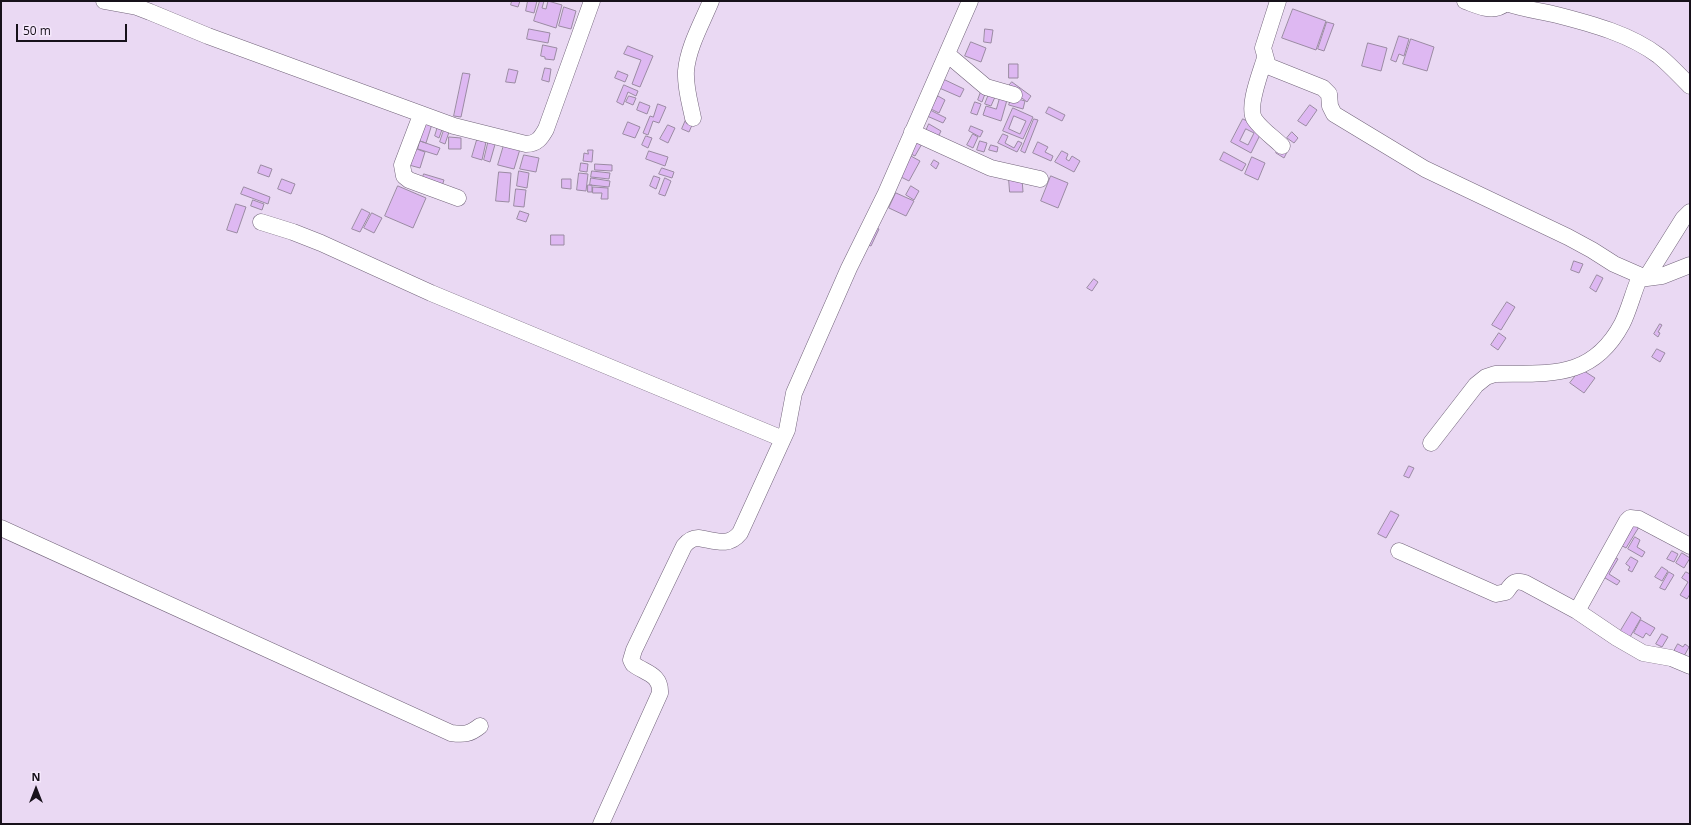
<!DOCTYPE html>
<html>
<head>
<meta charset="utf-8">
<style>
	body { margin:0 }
	#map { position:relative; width:1691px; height:825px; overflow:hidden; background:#ead9f3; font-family:"Open Sans",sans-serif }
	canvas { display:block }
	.frame { position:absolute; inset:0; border:2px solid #17111a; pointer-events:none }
	.north { position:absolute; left:16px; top:769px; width:40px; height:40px; -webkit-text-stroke:3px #f5e8fc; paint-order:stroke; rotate:0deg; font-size:11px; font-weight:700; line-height:16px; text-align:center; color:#17111a }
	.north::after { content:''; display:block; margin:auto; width:14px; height:18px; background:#17111a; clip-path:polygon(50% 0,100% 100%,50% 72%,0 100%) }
	.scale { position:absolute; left:16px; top:24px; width:111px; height:18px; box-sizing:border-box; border:2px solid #17111a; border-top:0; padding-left:5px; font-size:12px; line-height:14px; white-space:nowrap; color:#17111a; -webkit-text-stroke:3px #f5e8fc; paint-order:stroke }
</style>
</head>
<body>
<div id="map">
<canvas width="1691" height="825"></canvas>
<div class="frame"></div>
<div class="north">N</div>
<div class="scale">50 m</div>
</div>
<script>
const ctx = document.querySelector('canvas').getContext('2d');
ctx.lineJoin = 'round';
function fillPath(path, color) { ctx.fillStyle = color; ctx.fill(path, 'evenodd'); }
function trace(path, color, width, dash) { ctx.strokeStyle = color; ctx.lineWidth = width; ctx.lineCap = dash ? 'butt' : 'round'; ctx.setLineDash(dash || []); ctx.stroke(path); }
const building = new Path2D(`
	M512,1h8l-2,6 -7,-2z
	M528,1h9l-3,12 -8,-2z
	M540,1h4l-2,7 4,1 2,-8 14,4 -6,23 -22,-7z
	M564,7l12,4 -5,18 -12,-3z
	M1293,9l33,12 -10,29 -34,-12z
	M1327,22l7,2 -10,27 -6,-2z
	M529,29l21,4 -2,10 -21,-4z
	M985,29l8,1 -2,13 -7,-1z
	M1399,36l10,3 -5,17 -5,-2 -3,8 -5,-2z
	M1411,39l23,8 -7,24 -24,-7z
	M971,42l15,6 -5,14 -16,-6z
	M1368,43l19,5 -6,23 -19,-5z
	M543,45l14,3 -3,12 -9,-1v-2l-4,-1z
	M628,46l25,10 -13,31 -8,-3 9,-24 -17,-6z
	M1009,64h9v14h-9z
	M545,68l6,1 -2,13 -7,-2z
	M509,69l9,2 -3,12 -9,-1z
	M618,71l10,4 -3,7 -10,-4z
	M463,73l7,1 -9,43 -7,-1z
	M941,78l23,11 -4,8 -23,-10z
	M1012,82l19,14 -4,6 -19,-15z
	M624,85l14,6 -2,5 -8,-4 -5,13 -6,-3z
	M982,89l4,2 -4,11 -4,-2z
	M989,94l6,3 -4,9 -6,-2z
	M629,96l7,2 -3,7 -7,-3z
	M938,96l7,4 -6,13 -8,-4z
	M1012,97l13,4 -2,8 -14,-4z
	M1000,98l7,2 -6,21 -18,-6 3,-9 10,3z
	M640,102l10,4 -3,8 -10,-4z
	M975,102l6,2 -4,11 -6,-2z
	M658,104l8,3 -7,16 -6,-2 -5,14 -5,-2 7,-17 3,1z
	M1310,105l7,5 -11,16 -8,-5z
	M1049,107l16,8 -3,6 -16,-8z
	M1013,108l20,9 -10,22 -20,-8zM1014,116l12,5 -6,13 -11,-5z
	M930,110l16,8 -3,5 -16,-7z
	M688,115l7,3 -6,14 -7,-3z
	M425,118l8,3 -7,22 -9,-3z
	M1034,119l4,1 -13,33 -4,-2z
	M1243,119l20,10 -12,24 -20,-11zM1246,129l8,4 -6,12 -8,-4z
	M628,122l12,5 -5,11 -12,-4z
	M439,123l5,1 -5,14 -4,-2z
	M929,124l12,7 -3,6 -12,-6z
	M668,125l7,3 -7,15 -8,-4z
	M971,126l12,5 -3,6 -11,-6z
	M445,127l5,2 -5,15 -5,-2z
	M1292,132l6,6 -4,5 -7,-5z
	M973,134l5,3 -5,11 -6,-3z
	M1003,134l5,2 -3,7 9,5 4,-7 4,2 -5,9 -19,-9z
	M646,136l6,2 -4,10 -6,-3z
	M449,137l12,1v11h-12z
	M489,139l7,2 -6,21 -6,-2z
	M917,139l6,3 -8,14 -6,-3z
	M477,140l9,2 -4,18 -10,-3z
	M420,141l20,7 -3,7 -19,-6z
	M980,141l7,2 -3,9 -7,-2z
	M1038,142l10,5 -3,5 8,4 -2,5 -18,-8z
	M504,145l16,4 -6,20 -16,-4z
	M991,145l7,2 -1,5 -8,-2z
	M414,148l11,4 -5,16 -11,-3z
	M1280,148l7,4 -3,6 -8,-5z
	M588,150h5l-1,12 -9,-1 1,-8 4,1z
	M649,151l19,6 -3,9 -19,-7z
	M1062,151l6,3 -2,5 3,2 3,-5 8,5 -6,11 -19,-10z
	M1224,152l22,12 -4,7 -22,-11z
	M524,155l15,3 -3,14 -16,-3z
	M909,155l11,6 -11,20 -10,-5z
	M1252,157l13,6 -7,17 -13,-6z
	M934,160l5,3 -3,6 -5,-4z
	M581,163l7,1 -1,8 -7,-1z
	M595,164l17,1v6l-17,-1z
	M261,165l11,4 -3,8 -11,-4z
	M662,168l12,4 -2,6 -13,-4z
	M519,171l10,2 -2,15 -10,-2z
	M592,171l18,2 -1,6 -18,-2z
	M499,172l12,1 -2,29 -13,-1z
	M579,173l9,1 -2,17 -9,-1z
	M424,174l20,6 -3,9 -20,-7z
	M654,176l6,2 -4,11 -6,-3z
	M1051,176l17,7 -10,25 -17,-7z
	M591,178l19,3 -1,6 -19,-2z
	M665,178l6,3 -6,15 -6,-2z
	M282,179l13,5 -4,10 -13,-5z
	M562,179h9v10l-9,-1z
	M1009,179h13l1,13h-13z
	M588,185h4v7h-4z
	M398,186l28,12 -13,30 -28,-12z
	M911,186l8,5 -5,9 -8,-5z
	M244,187l26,10 -2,7 -27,-10z
	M593,187l15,1v11h-7l1,-6h-9z
	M516,189l10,1 -2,17 -10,-1z
	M896,193l18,8 -8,15 -17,-8z
	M253,200l11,4 -2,6 -11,-4z
	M236,204l10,3 -9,26 -10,-3z
	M362,209l8,4 -10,19 -8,-3z
	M520,211l9,3 -3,8 -9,-3z
	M372,213l10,5 -8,15 -10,-5z
	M875,227l4,2 -8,17 -5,-2z
	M551,235h13v10h-13z
	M1574,261l9,3 -4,9 -8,-3z
	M1597,275l6,3 -7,14 -6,-4z
	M1094,279l4,3 -6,9 -5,-3z
	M1507,302l8,5 -14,23 -9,-5z
	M1660,324l2,1 -4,7 2,1 -2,4 -4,-3z
	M1499,333l7,5 -8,12 -7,-5z
	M1657,349l8,4 -5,9 -8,-5z
	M1581,369l14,9 -11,15 -14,-10z
	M1409,466l5,2 -5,10 -5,-2z
	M1391,511l8,4 -13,23 -8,-4z
	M1632,523l7,4 -13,21 -7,-4z
	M1635,537l5,3 -3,7 8,5 -3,5 -14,-8z
	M1672,551l6,3 -4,8 -7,-3z
	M1682,553l8,5 -6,10 -8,-5z
	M1612,556l6,3 -9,15 11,7 -3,4 -17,-10z
	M1631,557l7,4 -6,11 -4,-2 2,-3 -4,-3z
	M1662,567l6,4 -6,10 -7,-4z
	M1669,572l5,3 -9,15 -5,-2z
	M1686,572l4,2v20l-3,5 -7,-4 8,-13 -6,-4z
	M1632,612l9,6 -11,19 -10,-5z
	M1641,620l14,8 -5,8 -4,-3 -3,5 -9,-5z
	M1662,634l6,3 -6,10 -6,-3z
	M1678,644l5,3 2,-3 4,3 -6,11 -10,-5z`);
fillPath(building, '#deb8f2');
trace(building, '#9a8aa2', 1);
const street = new Path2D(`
	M104,1l33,6 13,5 58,24 246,90 72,18c11,0 15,-6 20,-15l46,-128
	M1278,1l-15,47 5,18 55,22 6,6 1,12 4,8 91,55 143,68 24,13 22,14 32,14
	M1465,1c14,5 28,13 41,2 17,6 34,8 51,12 35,9 73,19 102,41 11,9 21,20 31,30
	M947,54l39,33 28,8
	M1265,58c-4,14 -19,50 -10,62 7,10 19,18 27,26
	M421,115l-19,50 2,11 5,4 49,18
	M693,118c-3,-15 -8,-31 -7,-47 2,-24 16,-48 25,-70
	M912,132l79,36 49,11
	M261,222l32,10 28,11 110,50 352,146
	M1639,279l23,-3 28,-11
	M1431,443l45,-58 10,-8 9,-3c54,-1 97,6 127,-50 7,-14 11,-31 17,-45l7,-1 37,-59 7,-7
	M1,528l450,205c13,2 19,1 29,-7
	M1399,551l97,43 10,-2c6,-8 8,-13 19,-9l52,28 40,27 26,15 28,5 19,8
	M1577,611l50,-90 3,-3 9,1 51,27
	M601,824l59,-131c1,-19 -15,-20 -27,-29l-2,-4 3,-10 50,-104c4,-5 8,-8 14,-8 16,2 30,10 42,-5l47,-103 7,-37 55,-125 37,-75 84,-192`);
trace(street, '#72647a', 17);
trace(street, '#fff', 16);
</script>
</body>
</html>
